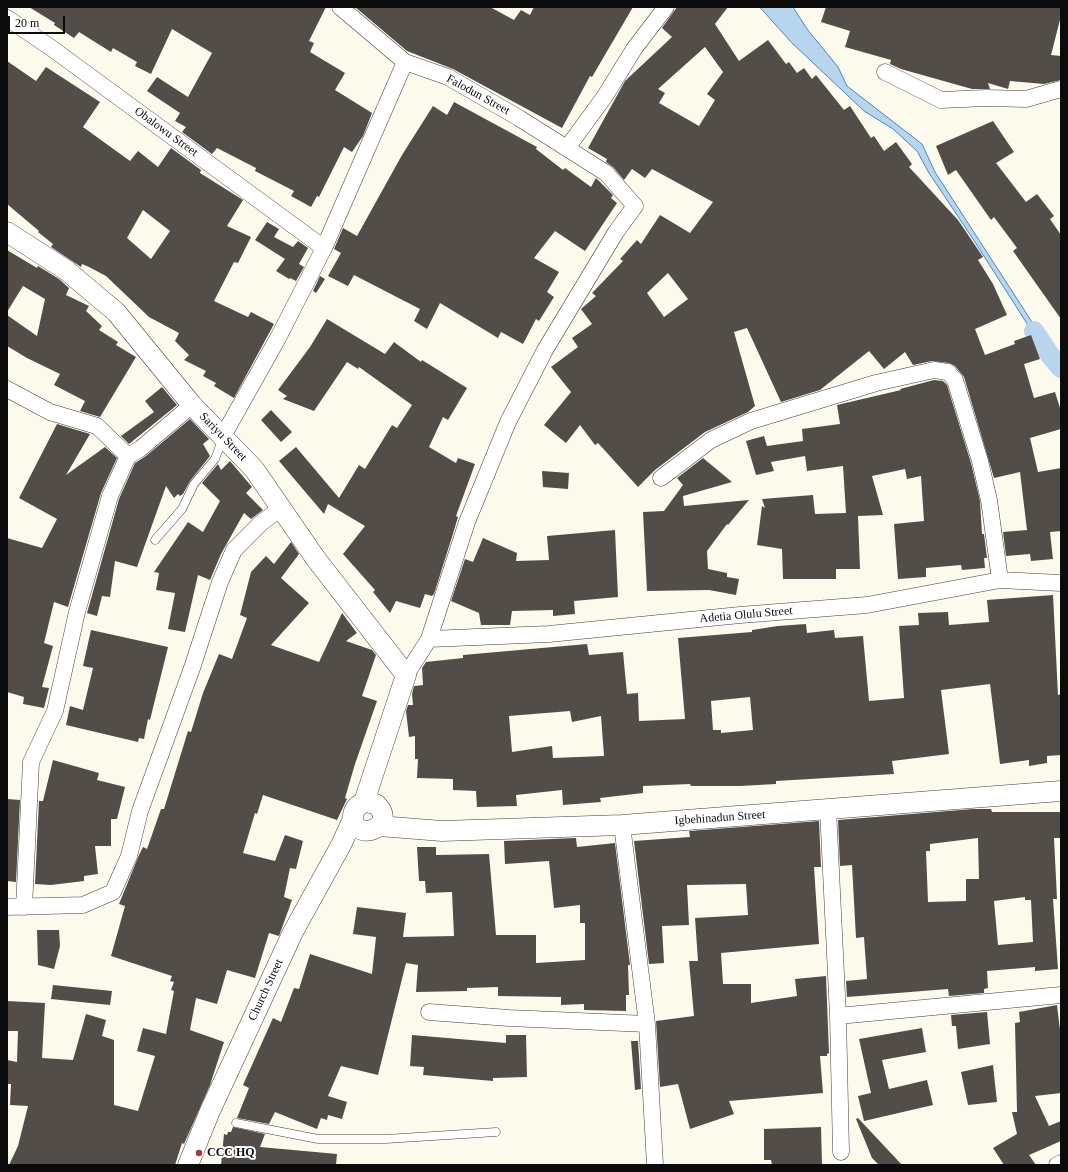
<!DOCTYPE html>
<html>
<head>
<meta charset="utf-8">
<style>
	body { margin:0 }
	#map { position:relative; width:1068px; height:1172px; overflow:hidden; background:#fcfaec; font-family:Georgia,serif }
	canvas { display:block }
	.frame { position:absolute; inset:0; border:8px solid #0b0b0b; pointer-events:none }
	.scale { position:absolute; left:8px; top:16px; width:57px; height:18px; box-sizing:border-box; border:2px solid #0b0b0b; border-top:0; padding-left:5px; font-size:12px; line-height:14px; white-space:nowrap; color:#0b0b0b; -webkit-text-stroke:3px #fff; paint-order:stroke }
</style>
</head>
<body>
<div id="map">
<canvas width="1068" height="1172"></canvas>
<div class="frame"></div>
<div class="scale">20 m</div>
</div>
<script>
const ctx = document.querySelector('canvas').getContext('2d');
ctx.lineJoin = 'round';
function fillPath(path, color) { ctx.fillStyle = color; ctx.fill(path, 'evenodd'); }
function trace(path, color, width, dash) { ctx.strokeStyle = color; ctx.lineWidth = width; ctx.lineCap = dash ? 'butt' : 'round'; ctx.setLineDash(dash || []); ctx.stroke(path); }
function label(font, color, halo, rows, align = 'center') {
  ctx.font = font + ' Georgia,serif'; ctx.lineWidth = 4; ctx.setLineDash([]); ctx.textBaseline = 'middle'; ctx.strokeStyle = halo; ctx.fillStyle = color; for (const [text, x, y, turn = 0] of rows) {
    ctx.save(); ctx.translate(x, y); ctx.rotate((+turn || 0) * Math.PI / 180); ctx.textAlign = isNaN(turn) ? turn : align; if (halo) ctx.strokeText(text, 0, 0); ctx.fillText(text, 0, 0); ctx.restore();
  }
}
const water = new Path2D(`
	M760,7h33l14,22 31,38 9,19 75,58 13,28 117,181 -5,2 -74,-116 -44,-66 -12,-22 -24,-22 -29,-18 -72,-68z`);
fillPath(water, '#b7d6ed');
trace(water, '#4887bb', 1);
trace(new Path2D(`
	M1034,331l16,24 11,13`), '#b7d6ed', 20);
fillPath(new Path2D(`
	M29,7h297l-17,34 5,2 -4,9 35,21 -10,17 37,23 -9,23 -11,16 -8,-5 -25,50 -2,-1 -6,11 -20,-11 3,-5 -39,-20 1,-3 -39,-20 -5,6 -30,-22 4,-5 -11,-6 5,-8 -33,-22 10,-14 31,20 24,-44 -40,-24 -21,45 -16,-8 2,-4 -24,-14 -2,4 -32,-20 -5,6 -20,-13 1,-2z
	M355,7h135l24,13 7,-10 9,5 4,-8h99l-41,70 -2,-1 -28,52 -109,-59 -46,-18z
	M677,7h51l-13,17 24,37 29,-21 18,24 3,-2 8,11 7,-5 8,11 4,-4 28,35 6,-4 21,32 3,-2 10,15 12,-9 16,22 -3,3 49,53 25,37 -5,3 15,24 14,31 -32,14 10,26 30,-11 -1,-3 17,-6 9,24 -16,5 10,34 21,-6 6,19v18l-31,9 8,34 23,-4v63l-11,1 3,27 -22,2 -1,-7 -24,2 -3,-24 24,-2 -7,-58 -26,6 -30,-101 -9,-11 -6,-3 -17,-2 -19,4 -8,-13 -21,17 -15,-18 -49,39 -39,12 -34,-74 -13,4 21,74 -7,6 -43,20 -50,38 -17,17 -40,-44 -3,2 -15,-20 -14,18 -22,-18 27,-33 -20,-25 27,-20 -6,-9 20,-14 -11,-15 15,-13 -4,-3 31,-32 -3,-2 17,-19 4,4 19,-29 30,18 23,-31 -61,-33 -7,9 -13,-9 -8,11 -11,-13 -7,-5 1,-3 -19,-11 37,-67 47,-44 -10,-9zM705,47l18,25 -16,22 8,6 -16,26 -40,-23 6,-10 -7,-4zM668,273l20,26 -24,18 -17,-24z
	M826,7h235v9l-10,39 10,1v24l-17,4 -34,-3 -2,8 -20,-6 2,6h-18l-71,-20 -11,-5 1,-4 -46,-13 5,-16 -29,-9z
	M7,61l29,20 10,-14 54,35 -17,25 47,34 8,-10 20,16 13,-19 30,22 -1,3 43,27 -16,26 24,11 -13,26 -4,-1 -20,39 34,16 3,-5 23,12 -40,74 -20,-12 2,-3 -13,-7 3,-5 -22,-11 5,-5 -14,-14 4,-8 -30,-16 -43,-41 -17,-9 -7,-3 -1,3 -30,-20 2,-3 -15,-12 1,-1 -32,-27zM143,210l27,21 -19,28 -24,-21z
	M454,102l83,45 -1,2 27,21 2,-2 26,19 5,-9 17,17 -2,3 6,5 -32,48 -30,-20 -21,27 25,14 -12,20 7,5 -15,24 -3,-2 -13,25 -22,-12 -3,6 -58,-35 -13,26 -13,-8 6,-12 -66,-34 -6,11 -20,-10 13,-23 -7,-4 9,-21 14,8 45,-81 31,-49 14,9z
	M993,121l21,31 -18,11 30,39 11,-8 17,22 -4,3 11,16v84l-48,-68 4,-3 -23,-31 -3,3 -35,-50 -8,5 -12,-29z
	M267,222l12,7 -5,8 19,10 5,-6 10,7 -9,16 5,3 -8,14 -6,-3 -1,1 -13,-8 9,-12 -30,-19z
	M7,250l30,18 1,-2 21,13 10,9 -3,7 23,11 -3,5 16,15 -3,4 19,12 -2,3 20,12 -36,60 -20,-6 5,-10 -31,-16 6,-11 -33,-16 -20,-12v-31l30,21 8,-37 -22,-13 -16,26z
	M320,276l5,3 -9,14 -3,-2z
	M327,319l58,35 9,-12 27,20 1,-2 45,28 -19,32 -5,-3 -14,30 27,16 2,-5 17,6 -19,52 2,1 -6,20 -18,57 -2,2 -7,-2 -5,14 -24,-7 -6,12 -17,-21 2,-2 -32,-36 22,-28 -37,-22 -4,10 -45,-53 17,-14 43,51 20,-33 6,4 27,-44 5,3 15,-23 -53,-38 -1,2 -11,-7 -33,49 -31,-12 4,-3 -9,-6 32,-43z
	M934,380l9,1 4,4 24,78 9,38 2,33h2l3,24h-3l1,10 -23,2 -1,-5 -35,3v9l-28,2 -4,-55 30,-3 -3,-45 -14,3 -2,-10 -33,7 11,39 -25,1 2,53h-24v10h-53l-1,-30 -25,-4 5,-39 3,2 -3,-9 51,-4 2,19 31,-1 -3,-47 -36,5 -2,-15 -34,6 3,9 -18,4 -10,-34 18,-5 3,10 36,-5 -1,-12 38,-5 -3,-19 64,-15 -1,-1z
	M162,387l15,18 -48,39 -8,-8 33,-24 -9,-11z
	M271,410l21,22 -11,10 -20,-22z
	M190,419l19,20 -6,5 7,12 -20,25 -7,13 -3,2 -2,-2 -4,4 -8,-12 -29,81 -22,-6 -5,36 -8,-1 -5,20 -10,-3 32,-114 16,-36 11,-7z
	M57,424l33,10 -24,41 39,-28 12,11 -16,35 -33,114 -14,-5 -10,41 9,3 -11,41 7,1 -5,20 -21,-4 1,-7 -17,-5v-154l35,10 15,-29 -38,-21z
	M703,458l29,24 -49,14 1,10 65,-6 -21,25 -1,-1 -20,27 1,18 19,4v4l12,2 -3,16 -27,-5 -62,1 -4,-79 21,-1 19,-26 -6,-7z
	M230,461l22,26 -6,6 17,17 -12,9 -7,-6 -23,41 -11,26 -12,-5 -13,57 -17,-3 7,-36 -19,-3 3,-17 -5,-1 34,-50 15,10 17,-31 -18,-18 16,-19 3,6z
	M542,471l27,2 -1,16 -25,-2z
	M615,530l3,67 -44,4 1,13 -22,2v-6l-41,1 -2,14h-29l-2,-12 -28,-12 14,-42 8,3 10,-24 34,15 -1,8 33,-1 -2,-24z
	M291,542l8,12 -18,24 28,25 -38,42 48,17 23,-49 15,20 -11,8 26,9 4,5 -14,41 15,5 -22,63 -10,34 2,1 -10,21 -74,-25 -6,19 -2,-1 -12,40 32,8 10,-26 18,6 -7,28 -6,-1 -6,29 8,3 -13,36 -10,-3 -14,45 -28,-8 -10,34 -21,-6 -6,32 34,12 -14,43 -26,59 -2,-1 -7,22h-166l9,-19 10,-40 -18,-1 1,-21h-4v-24l10,2 1,-31h-11v-30l38,2 -3,55 31,2 13,-46 20,6 -4,16 12,4v65l24,6 17,-55 -18,-5 6,-23 23,6 8,-43 -3,-1 3,-8 -4,-1 2,-5 -61,-20 14,-50 -6,-2 20,-49 4,-8 4,2 14,-40h3l24,-78 3,1 12,-39 16,-39 13,5 15,-41 -7,-3 11,-43 15,-16 8,8z
	M1053,595l5,100 3,-1v61l-14,1v7l-18,3v-6l-29,4 -10,-80 -49,6 8,64 -57,7 2,13 -118,7v3l-36,2h-49l-1,-2 -47,2v7l-43,5 1,4 -38,3 -1,-15 -46,5 1,11 -40,1 -1,-16 -23,-1v-11l-36,-1 1,-19h-3v-23l-6,1 -3,-26 2,-6h5l-1,-11 2,-8 9,-1 -1,-17 4,-6 37,-4v-3l124,-11 2,11 34,-3 4,42 11,-1 1,28 46,-2 -7,-81 74,-6v-2l26,-4 28,-2 1,9 27,-3 1,8 28,-2 6,65 35,-3 -5,-72 20,-1 -1,-12 30,-1 1,13 40,-3 -2,-22zM750,697l3,33 -32,3v-3h-8l-2,-29zM570,711l2,11 29,-6 3,40 -51,2 -1,-12 -40,6 -3,-36z
	M91,630l77,17 -18,73 -2,-1 -4,20 -5,-1 -1,4 -72,-17 4,-19 13,4 10,-42 -10,-2z
	M53,760l46,13 -2,7 28,7 -8,32h-6v27h-16l3,28 -14,2v5l-33,4 -16,-1 4,-83h4z
	M7,799l13,1 -4,82 -9,-1z
	M973,809h18l1,3h69v26h-7l3,61h-4l5,70 -23,2v-4l-48,4 1,17 -4,1v4l-35,3 -1,-7 -101,8 -1,-16 21,-2 -3,-42 -8,1 -4,-73 -12,1 -2,-46zM978,838l1,41h-13v22l-38,1 -2,-51h4v-7zM1025,897v3h6l2,42 -35,3 -4,-44z
	M819,821l2,46h-7l5,77 -98,9 2,31h28v19l46,-7 -2,-17 31,-3 3,77 -2,1v2h-7l3,37 -94,8 5,13 -44,15 -12,-45 -18,3 -4,-66 38,-5 -5,-55h9l-3,-43 53,-3 -2,-31 -59,1 2,40 -27,1 2,37 -15,1 -15,-123 56,-4 -1,-6z
	M576,838l1,9 38,-4 15,122h-2l1,30h-3v16l-42,-1v-6l-23,1v-8l-63,-1v-9l-31,1v3l-51,1 2,-27 -12,-2 -28,112 -37,-9 -13,30 19,6 -5,17 -14,-4 -1,5 -6,-2 -4,11 -42,-17 -6,12 -32,-6 12,-30 -6,-3 30,-67 8,4 13,-34 5,1 11,-35 62,20 4,-37 -23,-3 4,-27 49,6 -3,24 51,-1 -2,-44 -26,1 -1,-12h-6l-2,-34h19v8l53,-1 7,81h40v28l49,-3v-37h-5v-18l-26,3 -5,-47 -44,3 -1,-23z
	M37,930h22l1,16 -6,23 -16,-4z
	M53,985l59,6 -2,14 -59,-6z
	M1057,1005l4,33v55l-26,3 14,30 12,-5v20l-32,14 7,10h-32l-11,-17 24,-14 -5,-22h5l-2,-89 5,-1 -1,-10z
	M987,1012l3,32 -32,5 -2,-23h-4l-1,-11z
	M922,1028l4,24 -44,8 7,29 38,-9 6,25 -69,16 -6,-25 13,-3 -12,-54z
	M412,1035l94,8v-8h20l1,42 -34,1v3l-70,-6 1,-8 -14,-1z
	M631,1041h7l3,48 -6,1z
	M993,1065l4,37 -29,3 -7,-33z
	M858,1118l44,47h-23l-7,-7 -16,-39z
	M233,1127l32,7 -5,13 77,7 -1,11h-115l3,-31 3,1 1,-3h3z
	M821,1127l1,38h-50l-1,-5h-7v-31z`), '#534d49');
const service = new Path2D(`
	M155,540l27,-31 12,-25 21,-25 8,-21
	M236,1123l82,16h68l110,-7`);
const minor = new Path2D(`
	M340,7l65,55 43,15 71,41 87,55 29,33 -19,26 -71,118 -37,72 -41,100 -38,117 -23,36
	M7,18l43,29 274,201
	M885,72l56,28 45,-2 40,1 35,-10
	M567,148l38,-52 29,-47 32,-42
	M7,389l43,23 47,14 31,30
	M223,436l55,-98 46,-90 81,-186
	M661,478l50,-38 40,-19 125,-38 58,-13 14,2 7,8 25,81 9,39 11,80
	M429,639l120,-5 191,-19 127,-10 133,-25 61,3
	M828,809l10,207 3,136
	M622,825l25,199 8,141
	M7,907l76,-2 30,-13 16,-36 11,-45 52,-143 28,-86 14,-32 27,-27 19,-14
	M24,907l7,-145 24,-51 22,-99 33,-116 18,-40 12,-7 52,-44
	M429,1012l80,6 138,6
	M838,1016l223,-21
	M1057,1165l4,-2`);
const tertiary = new Path2D(`
	M7,232l59,38 50,42 76,93 62,64 62,90 90,116 -42,127c-6,3 -11,7 -11,15 0,26 47,11 23,-13l-12,-2
	M379,826l63,5 180,-6 439,-34
	M188,1165l22,-54 83,-179 48,-87 12,-26`);
trace(service, '#3e3e3e', 9);
trace(minor, '#3e3e3e', 17);
trace(tertiary, '#3e3e3e', 21);
trace(service, '#fff', 8);
trace(minor, '#fff', 16);
trace(tertiary, '#fff', 20);
for (const [x, y, r, color] of [
	[199,1153,4,"#a93736"]
]) { const dot = new Path2D(); dot.arc(x, y, r, 0, 2 * Math.PI); ctx.fillStyle = color; ctx.fill(dot); trace(dot, '#fff', 1.5); }
label('12px', '#0b0b0b', '#fff', [
	["Falodun Street",478,95,29],
	["Obalowu Street",166,132,36],
	["Sariyu Street",223,437,46],
	["Adetia Olulu Street",746,615,-5],
	["Igbehinadun Street",720,818,-4],
	["Church Street",266,990,-65]
]);
label('bold 12px', '#0b0b0b', '#fff', [
	["CCC HQ",207,1153]
], 'left');
</script>
</body>
</html>
